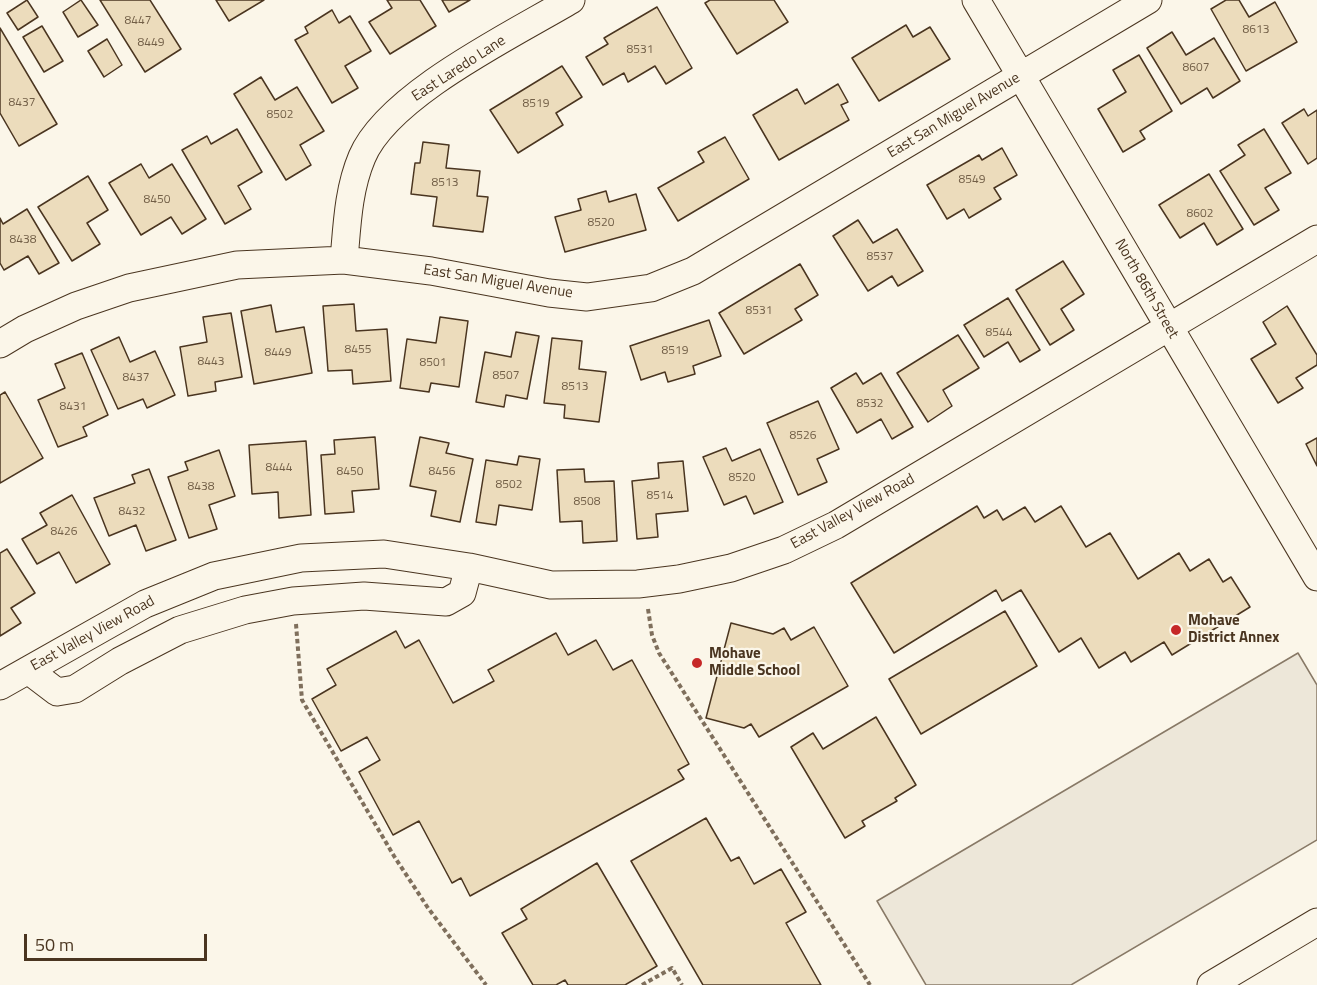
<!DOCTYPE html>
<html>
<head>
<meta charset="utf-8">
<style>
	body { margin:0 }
	#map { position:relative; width:1317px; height:985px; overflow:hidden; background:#fbf6e9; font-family:"Titillium Web",sans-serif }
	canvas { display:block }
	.scale { position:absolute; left:24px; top:934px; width:183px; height:27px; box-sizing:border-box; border:3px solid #4a3520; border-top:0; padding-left:8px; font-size:18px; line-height:21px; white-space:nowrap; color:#4a3520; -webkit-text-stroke:4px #fbf6e9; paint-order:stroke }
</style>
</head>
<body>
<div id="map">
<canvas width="1317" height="985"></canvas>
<div class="scale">50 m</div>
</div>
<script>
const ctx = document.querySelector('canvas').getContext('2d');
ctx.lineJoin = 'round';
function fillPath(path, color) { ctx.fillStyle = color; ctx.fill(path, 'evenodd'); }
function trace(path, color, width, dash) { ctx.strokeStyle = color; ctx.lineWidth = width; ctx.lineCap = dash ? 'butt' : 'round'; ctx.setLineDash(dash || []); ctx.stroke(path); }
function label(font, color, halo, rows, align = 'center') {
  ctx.font = font + ' "Titillium Web",sans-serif'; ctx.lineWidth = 4.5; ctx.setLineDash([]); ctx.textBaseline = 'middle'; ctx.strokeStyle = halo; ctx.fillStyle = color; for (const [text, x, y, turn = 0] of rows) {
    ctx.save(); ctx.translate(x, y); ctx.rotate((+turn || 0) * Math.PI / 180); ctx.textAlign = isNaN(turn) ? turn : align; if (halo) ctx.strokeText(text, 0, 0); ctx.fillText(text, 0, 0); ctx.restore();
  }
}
const parking = new Path2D(`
	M1298,653l19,32v155l-246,145h-145l-49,-84z`);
fillPath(parking, '#ede7d9');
trace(parking, '#887966', 1.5);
const building = new Path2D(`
	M27,0l11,17 -20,13 -11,-17z
	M81,0l17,25 -20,12 -15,-25z
	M100,0h50l31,49 -36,23z
	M216,0h48l-35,21z
	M387,0h33l16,26 -46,28 -21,-32 23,-14z
	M442,0h28l-21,12z
	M710,0h64l14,22 -51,32 -32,-51z
	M1226,0h13l10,17 26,-15 22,40 -51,29 -35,-62z
	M657,7l35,61 -26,16 -11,-18 -27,16 -4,-9 -21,12 -17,-28 22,-13 -4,-6z
	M332,10l7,13 11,-7 21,35 -26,15 13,22 -26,15 -37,-63 13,-7 -3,-6z
	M906,25l7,12 17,-10 20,32 -71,42 -27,-43z
	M42,26l21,35 -19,11 -21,-35z
	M0,28l57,96 -38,22 -19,-33z
	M1172,32l14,23 28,-17 26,43 -27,17 -6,-10 -26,16 -34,-56z
	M107,39l15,26 -18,12 -16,-26z
	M1139,55l33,56 -32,20 5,8 -22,13 -25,-43 28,-17 -13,-22z
	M562,66l20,31 -26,16 7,12 -45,28 -28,-43z
	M261,77l14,23 22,-13 27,44 -24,14 11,20 -25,15 -52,-86z
	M838,84l10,18 -7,3 8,15 -70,40 -26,-45 44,-26 8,15z
	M1304,109l4,7 9,-6v48l-9,6 -26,-41z
	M237,129l25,43 -24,14 13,23 -26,15 -43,-74 25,-14 4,8z
	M1264,129l27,44 -26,15 14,22 -25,15 -34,-54 25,-16 -7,-10z
	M725,137l24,42 -71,42 -20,-33 46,-26 -6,-10z
	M423,142l26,3 -3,23 34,3 -3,25 11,1 -5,35 -50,-6 4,-29 -26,-3 4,-31h5z
	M1002,148l15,27 -23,13 7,11 -32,19 -5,-9 -17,10 -20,-34 52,-30 3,5z
	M141,164l8,14 23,-14 34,55 -24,15 -11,-17 -30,18 -32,-52z
	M1209,174l34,55 -26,16 -13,-22 -24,15 -21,-33z
	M88,176l20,34 -21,13 13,21 -28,17 -34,-54z
	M606,191l3,11 27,-8 10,36 -81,22 -10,-35 26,-7 -3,-11z
	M27,209l32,54 -20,11 -11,-18 -24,14 -4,-7v-45l3,6z
	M858,220l15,23 24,-14 26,42 -25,15 -6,-10 -24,15 -35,-55z
	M1063,261l21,33 -23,15 13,21 -24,15 -34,-55z
	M800,264l18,31 -23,14 7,11 -58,34 -25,-41z
	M1008,298l32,52 -20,12 -12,-20 -24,15 -20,-32z
	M354,304l2,27 31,-2 4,52 -38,3 -1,-14 -24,1 -5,-65z
	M271,305l5,27 28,-5 8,46 -58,11 -13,-73z
	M1287,306l30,49v10l-21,13 7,10 -25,15 -27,-44 25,-15 -13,-22z
	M231,313l11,64 -27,5 1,9 -28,5 -8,-49 27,-5 -4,-25z
	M440,317l28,4 -9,66 -28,-4 -2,9 -29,-4 7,-49 29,4z
	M709,320l12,36 -28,10 2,8 -27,8 -3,-10 -24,8 -11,-34z
	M516,332l23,4 -12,63 -21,-4 -2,12 -28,-5 9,-50 26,5z
	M958,335l21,33 -36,22 9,16 -24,16 -31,-49z
	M119,337l11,25 25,-11 20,44 -28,13 -4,-9 -25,10 -27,-59z
	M552,338l30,3 -3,28 27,3 -7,50 -35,-4 1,-13 -21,-2z
	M82,353l26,62 -25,12 4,9 -29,11 -20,-47 27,-12 -10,-24z
	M856,373l7,11 18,-11 32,54 -21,12 -11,-20 -24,14 -26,-45z
	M5,392l38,66 -43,25v-88z
	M818,401l21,48 -22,10 10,23 -29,13 -31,-72z
	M375,437l4,52 -27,2 2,21 -29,2 -4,-59 14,-1 -1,-14z
	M420,437l29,6 -3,10 27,6 -13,63 -29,-6 5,-25 -26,-5z
	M1317,438v28l-11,-22z
	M306,441l5,74 -32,3 -1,-26 -26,2 -3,-49z
	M726,448l6,13 28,-12 23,53 -29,12 -8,-18 -22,9 -21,-48z
	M219,450l16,46 -26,9 8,24 -28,9 -21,-61 20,-7 -3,-8z
	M519,456l21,3 -8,51 -33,-5 -3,20 -20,-3 10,-62 31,5z
	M683,461l5,50 -32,3 2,23 -21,2 -5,-58 27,-3 -1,-15z
	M149,469l27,71 -30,11 -10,-26 -27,11 -15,-38 41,-15 -3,-8z
	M584,469l1,13 29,-1 3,60 -34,2 -1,-22 -22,1 -3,-52z
	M72,495l38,69 -34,19 -17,-31 -22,12 -15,-25 25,-14 -7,-12z
	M977,506l7,12 13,-8 6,10 22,-13 10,15 26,-16 25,41 24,-14 28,46 41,-26 11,18 19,-12 14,23 8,-5 19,30 -78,48 -8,-13 -33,20 -6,-10 -26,16 -18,-30 -22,14 -38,-62 -19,11 -6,-11 -102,63 -43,-70z
	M7,549l28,44 -24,15 10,15 -21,13v-83z
	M1005,611l32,55 -116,68 -32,-55z
	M731,623l42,11 11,-6 7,12 23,-13 34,59 -89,51 -8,-13 -7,4 -38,-10z
	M396,631l9,17 14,-8 34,63 41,-22 -6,-11 68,-37 12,22 28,-15 17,30 19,-10 57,104 -11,6 6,9 -214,117 -9,-18 -9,5 -33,-62 -26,14 -34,-63 21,-12 -13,-23 -26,14 -29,-52 24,-14 -9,-16z
	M876,717l40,68 -21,13 2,3 -35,20 3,5 -20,12 -54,-91 22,-14 10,16z
	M706,818l25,43 8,-4 15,27 27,-15 25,43 -20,11 35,62h-118l-72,-124z
	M597,863l60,103 -32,19h-57l-3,-5 -9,5h-23l-31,-52 25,-14 -6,-10z`);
fillPath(building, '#ecdcbc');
trace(building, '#4a3520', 1.5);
const minor = new Path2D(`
	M976,0l341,577
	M344,260c3,-34 4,-70 18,-103 26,-62 150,-122 209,-157
	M0,344l25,-15 51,-23 53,-18 108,-23 107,-5 87,11 118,22 38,4 64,-9 42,-17 455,-271
	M28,670l29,22 18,-3 45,-28 60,-31 65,-20 48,-9 71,-5 82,6 16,-9 7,-26
	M0,686l145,-82 69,-28 87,-18 83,-4 85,13 82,18 87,-1 41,-5 52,-11 53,-18 52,-25 481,-286
	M1211,985l106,-63`);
trace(minor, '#4a3520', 29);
trace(new Path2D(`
	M648,609l4,26 7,18 211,332
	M296,624l6,76 92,156 34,52 58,77
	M642,985l30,-17 10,17`), '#7f6f5c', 4, [4.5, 3]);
trace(minor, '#fbf6e9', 27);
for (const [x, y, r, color] of [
	[1176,630,6,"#c62828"],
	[697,663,6,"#c62828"]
]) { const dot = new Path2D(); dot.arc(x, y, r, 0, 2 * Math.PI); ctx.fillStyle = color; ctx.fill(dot); trace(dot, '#fbf6e9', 2); }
label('12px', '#725f47', null, [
	["8447",138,21],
	["8613",1256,30],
	["8449",151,43],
	["8531",640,50],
	["8607",1196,68],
	["8437",22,103],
	["8519",536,104],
	["8502",280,115],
	["8549",972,180],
	["8513",445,183],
	["8450",157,200],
	["8602",1200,214],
	["8520",601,223],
	["8438",23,240],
	["8537",880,257],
	["8531",759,311],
	["8544",999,333],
	["8455",358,350],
	["8519",675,351],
	["8449",278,353],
	["8443",211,362],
	["8501",433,363],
	["8507",506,376],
	["8437",136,378],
	["8513",575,387],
	["8532",870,404],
	["8431",73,407],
	["8526",803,436],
	["8444",279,468],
	["8450",350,472],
	["8456",442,472],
	["8520",742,478],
	["8502",509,485],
	["8438",201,487],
	["8514",660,496],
	["8508",587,502],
	["8432",132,512],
	["8426",64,532]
]);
label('15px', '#4a3520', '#fbf6e9', [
	["East Laredo Lane",459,69,-33],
	["East San Miguel Avenue",954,116,-31],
	["East San Miguel Avenue",498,282,9],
	["North 86th Street",1146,289,60],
	["East Valley View Road",853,512,-29],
	["East Valley View Road",93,634,-29]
]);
label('bold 15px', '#4a3520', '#fbf6e9', [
	["Mohave",1188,621],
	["District Annex",1188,638],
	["Mohave",709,654],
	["Middle School",709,671]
], 'left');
</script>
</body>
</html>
